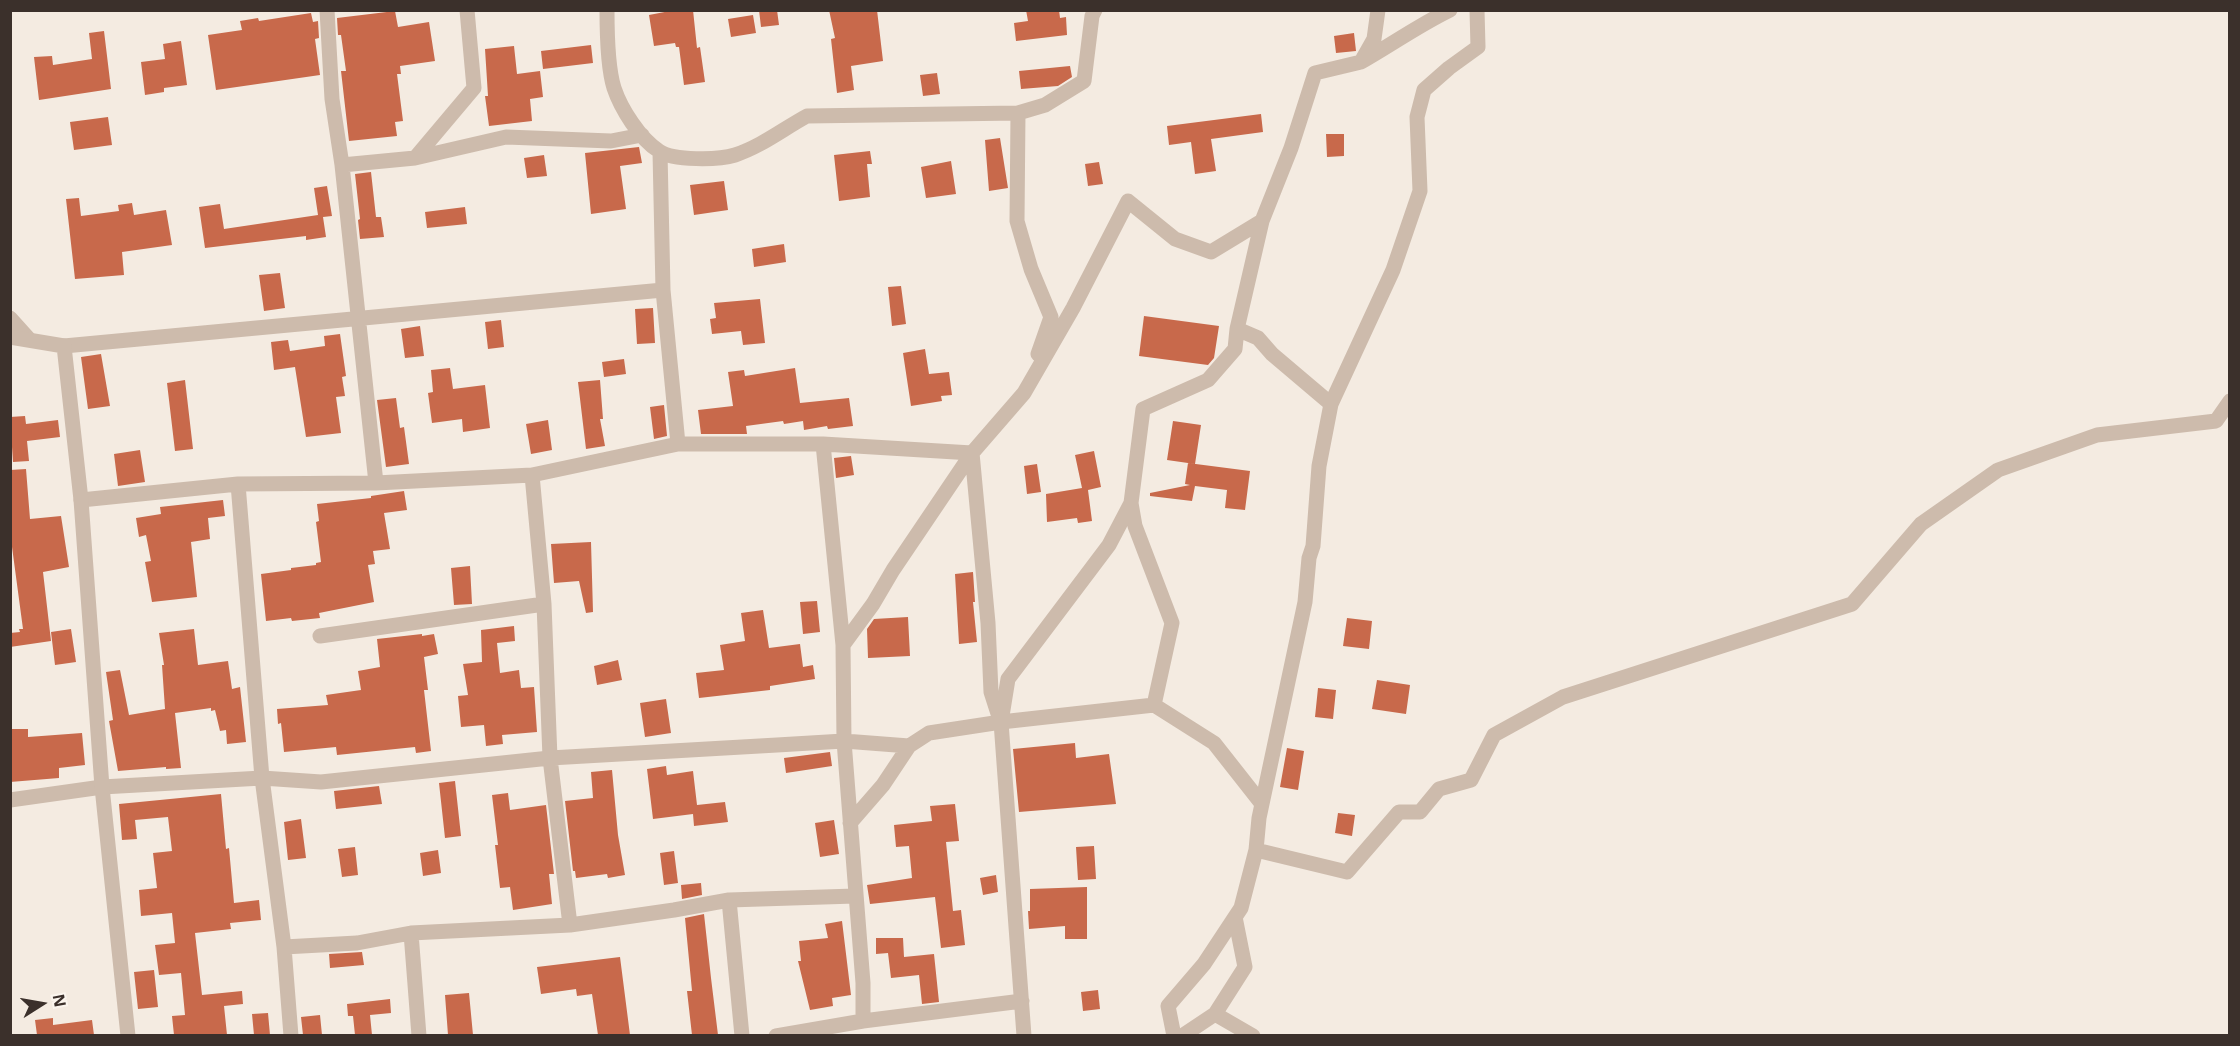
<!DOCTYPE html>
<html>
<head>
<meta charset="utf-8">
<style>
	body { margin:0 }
	#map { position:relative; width:2240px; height:1046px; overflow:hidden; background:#f4ebe1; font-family:"Noto Sans",sans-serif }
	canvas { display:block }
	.frame { position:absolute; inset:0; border:12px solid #3b302b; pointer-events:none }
	.north { position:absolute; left:12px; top:974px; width:60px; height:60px; -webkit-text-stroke:4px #fbf5ee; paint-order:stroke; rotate:79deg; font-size:16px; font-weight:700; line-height:24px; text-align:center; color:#3b302b }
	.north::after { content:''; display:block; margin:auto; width:21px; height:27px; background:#3b302b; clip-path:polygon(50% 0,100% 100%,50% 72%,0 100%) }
</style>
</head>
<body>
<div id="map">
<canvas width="2240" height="1046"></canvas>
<div class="frame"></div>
<div class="north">N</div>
</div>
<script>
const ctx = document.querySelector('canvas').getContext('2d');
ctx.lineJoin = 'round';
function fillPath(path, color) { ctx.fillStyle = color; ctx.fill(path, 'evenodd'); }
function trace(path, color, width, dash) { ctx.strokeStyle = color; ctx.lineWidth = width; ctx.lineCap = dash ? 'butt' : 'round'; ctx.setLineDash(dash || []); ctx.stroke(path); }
fillPath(new Path2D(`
	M675,10h18l4,38 3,-1 5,35 -21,3 -5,-38h-3l-1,-4 -21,3 -5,-31z
	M759,10h18l2,15 -18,2z
	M829,10h48l6,51 -32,5 3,24 -17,3 -6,-54 4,-1z
	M1026,10h33l1,8 6,-1 1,18 -51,6 -2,-18 14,-2z
	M395,11l3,16 31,-5 6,39 -35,5 1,8h-4l6,47 -8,1 2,14 -48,5 -8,-70h5l-5,-36h-3l-1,-17z
	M311,13l2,9 5,-1 1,17 -4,1 5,36 -104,15 -8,-55 34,-5 -2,-9 18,-3 1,3z
	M753,15l3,18 -25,4 -3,-18z
	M104,31l7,58 -72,11 -5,-43 18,-1 1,9 39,-6 -3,-26z
	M1354,33l2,18 -20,2 -2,-17z
	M181,41l6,44 -23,3v4l-19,3 -4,-33 24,-3 -2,-15z
	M591,45l2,18 -50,6 -2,-18z
	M514,46l3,28 23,-3 3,26 -13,2 2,22 -43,5 -4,-30h3l-3,-47z
	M1070,66l2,11 -14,9 -37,3 -2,-18z
	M937,73l3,21 -17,2 -3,-21z
	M1261,114l2,18 -52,7 5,32 -21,3 -4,-32 -22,3 -2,-19z
	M108,117l4,28 -38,5 -4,-28z
	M1326,134h18v22l-17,1z
	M1000,138l8,50 -19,3 -4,-51z
	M639,147l3,16 -22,3 6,43 -35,5 -6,-61z
	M870,151l2,13h-5l3,33 -31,4 -5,-46z
	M544,155l3,21 -20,2 -3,-20z
	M951,161l5,33 -30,4 -5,-31z
	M1099,162l4,22 -15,2 -3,-22z
	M371,172l5,45h5l3,20 -24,2 -2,-19 2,-1 -5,-45z
	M724,181l4,29 -34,5 -4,-30z
	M327,186l5,30 -9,1 3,20 -20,3v-4l-101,12 -6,-41 21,-3 4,25 94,-14 -4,-27z
	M79,198l2,18 38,-5 -1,-6 14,-2 2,12 32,-5 6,35 -50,7 2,23 -49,4 -9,-80z
	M465,207l2,17 -40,4 -2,-16z
	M784,244l2,18 -32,5 -2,-18z
	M280,273l5,35 -21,3 -5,-36z
	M901,286l5,38 -14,2 -4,-39z
	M760,299l5,44 -22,2 -2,-14 -29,3 -2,-15 6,-1 -2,-15z
	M653,308l2,35 -18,1 -2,-35z
	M1144,316l75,10 -5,32 -6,7 -69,-9z
	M501,320l3,27 -16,2 -3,-27z
	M420,326l4,30 -19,2 -4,-29z
	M340,334l6,42 -4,1 3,19 -9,1 5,36 -35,4 -11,-70 -21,3 -3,-28 17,-2 2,11 35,-5 -1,-10z
	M925,349l4,25 20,-2 3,23 -11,1 1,5 -31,5 -8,-53z
	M101,354l9,52 -22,3 -7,-52z
	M624,359l2,15 -22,3 -2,-15z
	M450,368l3,21 32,-4 5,43 -27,4 -1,-13 -30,4 -4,-30 5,-1 -2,-22z
	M795,368l5,35 49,-5 4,28 -25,3 -1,-3 -23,4 -1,-9 -19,3 -1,-3 -37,5 1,8h-46l-3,-24 35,-4 -5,-34 16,-2 1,6z
	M185,380l8,69 -18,2 -8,-68z
	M600,380l3,39h-3l5,27 -19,3 -8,-67z
	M396,398l4,30 4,-1 5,37 -23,3 -9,-67z
	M664,405l3,31 -13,3 -4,-32z
	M25,416l1,8 32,-4 2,17 -33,4 2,20 -16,1 -3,-45z
	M548,420l4,30 -21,4 -5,-30z
	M1173,421l28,4 -6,39 -28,-4z
	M140,450l5,32 -27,4 -4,-32z
	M1094,451l7,36 -13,3 4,31 -14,2 -1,-5 -30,4 -1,-28 36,-6 -7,-33z
	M851,456l3,19 -18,3 -2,-20z
	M1188,463l62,8 -5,39 -20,-2 2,-18 -32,-4 -3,15 -42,-5v-3l40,-8 -5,-1z
	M1037,464l4,28 -14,2 -3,-28z
	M26,469l4,50 31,-3 8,51 -26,5 8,69 -41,6v-14l10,-1 -1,-3h4l-13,-97v-62z
	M404,491l3,19 -23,3 6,36 -17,2 2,13 -7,1 6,37 -55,11 1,5 -28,3 -1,-3 -25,3 -5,-47 30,-4v-2l25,-3v-2l5,-1 -5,-40 3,-1 -2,-17 54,-6v-2z
	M223,500l2,16 -17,2 2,21 -19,3 6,55 -45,5 -7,-40 6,-1 -5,-26 -7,2 -3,-19 25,-4 -1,-7z
	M591,542l2,70 -7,1 -7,-32 -25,2 -3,-39z
	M470,566l2,38 -18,1 -3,-37z
	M973,572l2,30h-2l4,40 -18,2 -4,-70z
	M817,601l3,31 -17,2 -3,-32z
	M763,610l6,38 31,-4 3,23 10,-2 2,14 -45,7v4l-71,8 -3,-25 28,-3 -4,-25 25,-4 -4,-28z
	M908,617l2,39 -42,2 -1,-29 7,-10z
	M1347,618l25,3 -3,28 -26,-3z
	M514,626l1,15 -18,2 3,30 19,-3 2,18 13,-1 3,45 -35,3 1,9 -17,2 -2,-21 -23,2 -3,-31 10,-1 -5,-31 19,-2 -1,-32z
	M71,629l5,33 -21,3 -4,-33z
	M194,629l4,36 30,-4 4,28 8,-2 6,55 -19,2 -1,-14 -6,1 -5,-21 -4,1v-3l-36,5 6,55 -15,1v-2l-48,4 -9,-50 4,-1 -7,-48 14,-2 9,45 36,-6 -3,-44h2l-5,-32z
	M422,634v2l12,-2 4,20 -14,3 4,33h-4l7,61 -15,2 -1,-6 -78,8 -1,-8 -52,5 -3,-29 -3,1 -1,-15 51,-4 -2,-10 35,-5 -3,-19 22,-4 -3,-28z
	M618,660l4,20 -25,5 -3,-19z
	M1377,680l33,5 -4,29 -34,-5z
	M1318,688l18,2 -3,29 -18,-2z
	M666,699l5,34 -26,4 -5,-34z
	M10,729h18v8l54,-4 3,32 -26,3v10l-49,4z
	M1075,743l1,15 33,-4 7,50 -97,8 -6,-63z
	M1287,748l17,3 -6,39 -18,-3z
	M830,752l2,14 -46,7 -2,-15z
	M666,766l1,9 26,-4 4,34 28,-3 3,20 -34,4 -1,-12 -40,5 -6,-50z
	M612,770l6,65 7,40 -17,3 -1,-4 -31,4 -1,-7h-2l-8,-70 28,-3 -2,-26z
	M455,781l6,55 -16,2 -6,-55z
	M379,786l3,18 -46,5 -2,-18z
	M508,793l2,17 36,-5 8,69h-5l3,30 -39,6 -3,-23 -10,1 -5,-43h3l-6,-50z
	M221,794l5,55 3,-1 5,55 25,-3 2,20 -31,3 1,6 -36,4 7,62 40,-4 1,13 -19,2 3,29h-53l-2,-19 13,-1 -4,-42 -22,2 -4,-30 20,-2 -3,-30 -31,3 -2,-26 18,-2 -4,-35 19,-2 -4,-34 -33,3 2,19 -15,1 -3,-36z
	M955,804l4,37 -13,1 7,69 8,-1 4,35 -24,3 -6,-51 -65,7 -3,-19 45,-7 -3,-32 -13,1 -2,-22 38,-4 -2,-15z
	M1338,813l17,2 -3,21 -17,-3z
	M301,819l5,39 -18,2 -4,-38z
	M834,820l5,34 -19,3 -5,-34z
	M1094,846l2,33 -18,1 -2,-33z
	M355,847l3,28 -16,2 -4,-28z
	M438,850l3,23 -18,3 -3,-23z
	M674,851l4,32 -14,2 -4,-32z
	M996,875l2,17 -15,3 -3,-17z
	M701,883l1,12 -20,4 -1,-14z
	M1087,887v52h-22v-13l-36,3 -1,-18h2v-22z
	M704,914l7,64 7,57h-26l-5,-44h5l-7,-73z
	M842,921l9,74 -19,3 1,8 -23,4 -12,-49h3l-2,-20 29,-3 -3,-14z
	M876,938h27l1,19 30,-3 5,48 -17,2 -3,-29 -28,3 -3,-25 -12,1z
	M362,952l2,13 -34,3 -1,-14z
	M620,957l10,78h-32l-6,-41 -15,2 -1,-7 -35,5 -4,-27z
	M154,970l4,37 -20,2 -4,-37z
	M1098,990l2,19 -17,2 -2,-19z
	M469,993l4,42h-25l-3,-40z
	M390,999l1,14 -21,2 2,20h-17l-2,-19h-5l-1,-12z
	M268,1013l2,22h-16l-2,-21z
	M320,1015l2,20h-19l-2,-18z
	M53,1018v7l39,-5 2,15h-57l-2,-15z`), '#c8694b');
trace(new Path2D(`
	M327,10l5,89 10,66 34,318
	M607,10c0,21 1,59 7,78 7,21 26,51 45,63 14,10 60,9 76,4 27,-9 48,-26 72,-39l211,-3
	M1378,10l-4,29 -13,23 -46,11 -24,75 -29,73 -25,108 21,9 14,16 59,50 -12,62 -6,80 -4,12 -4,44 -46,216 -3,32 91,22 52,-60h21l19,-23 32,-9 23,-45 69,-38 289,-93 69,-80 77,-54 99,-35 119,-14 14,-20
	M1361,62c30,-17 58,-37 89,-52
	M660,152l3,138 15,154
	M415,158l91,-21 105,4 31,-6
	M342,165l73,-7 59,-70 -7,-78
	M10,318l18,20
	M64,346l599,-56
	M1038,354l13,-37 -20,-48 -14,-48 1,-108 27,-8 39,-24 8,-65 3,-6
	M1331,404l62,-134 27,-79 -3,-74 7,-27 25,-22 29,-21 -1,-37
	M823,444l20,201 1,96 19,242v38
	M532,475l12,129 6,154 20,167
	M238,484l24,294 22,169 7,89
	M81,500l157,-16 138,-1 156,-8 146,-31h145l149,9 16,170 3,69 9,28
	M320,636l224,-32
	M843,645l30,-41 20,-34 79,-117 52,-60 49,-85 55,-107 47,38 36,13 51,-31
	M1154,705l18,-82 -37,-97 -4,-23 12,-94 65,-29 27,-31 2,-20
	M10,800l92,-13 160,-9 59,4 229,-24 227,-13 67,-4 65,5 20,-13 72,-11 7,-43 101,-134 22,-42
	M850,823l33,-38 26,-39
	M729,900l13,136
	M411,933l8,103
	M284,947l73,-4 54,-10 159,-8 104,-15 55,-10 126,-4
	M1215,1014l38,22
	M776,1036l87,-15 159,-20
	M1024,1036l-23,-314 153,-17 60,38 48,61
	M1174,1036l-6,-30 36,-42 37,-56 15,-58
	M1182,1036l33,-22 30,-47 -10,-50`), '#cdbbac', 15);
trace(new Path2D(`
	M10,337l54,9 17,154 21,287 26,249`), '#cdbbac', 15);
</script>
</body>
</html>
